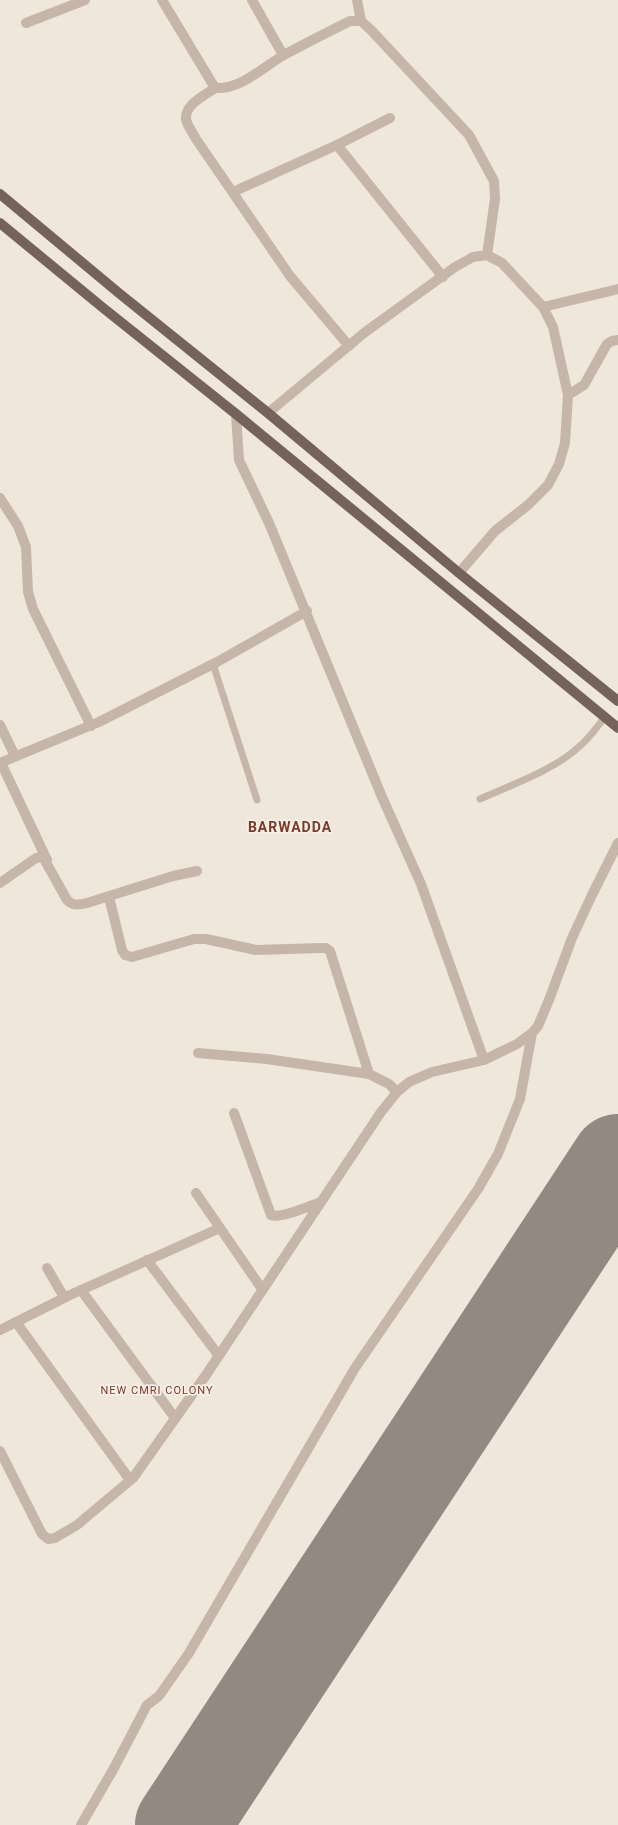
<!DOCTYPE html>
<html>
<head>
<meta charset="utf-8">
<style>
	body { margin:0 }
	canvas { display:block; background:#efe6dc }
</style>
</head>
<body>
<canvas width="618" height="1825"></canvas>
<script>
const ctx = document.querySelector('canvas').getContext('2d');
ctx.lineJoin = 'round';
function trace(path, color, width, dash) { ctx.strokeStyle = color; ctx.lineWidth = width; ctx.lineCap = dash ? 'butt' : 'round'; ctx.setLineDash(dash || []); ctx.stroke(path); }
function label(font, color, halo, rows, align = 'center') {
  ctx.font = font + ' Roboto,sans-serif'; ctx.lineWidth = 3.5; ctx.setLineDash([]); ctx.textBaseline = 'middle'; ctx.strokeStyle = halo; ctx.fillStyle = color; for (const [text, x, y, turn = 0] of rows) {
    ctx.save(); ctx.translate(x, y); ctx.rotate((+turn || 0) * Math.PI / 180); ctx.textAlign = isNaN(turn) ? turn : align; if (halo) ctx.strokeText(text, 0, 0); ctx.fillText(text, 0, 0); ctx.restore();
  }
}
trace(new Path2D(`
	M182,1825l436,-664`), '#928982', 94);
trace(new Path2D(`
	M213,664l44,136
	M480,799c33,-15 75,-29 101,-54 9,-8 16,-18 24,-28`), '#c6b6a9', 7);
trace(new Path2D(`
	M162,0l53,88c25,2 48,-21 69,-33 22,-12 44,-23 66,-34h11l10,9 98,105 25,46 1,18 -8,56
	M252,0l31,55
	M357,0l4,21
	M26,23l59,-23
	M215,88c-11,8 -30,16 -29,31 1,7 7,14 10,20l94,137 59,70
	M337,145l106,132
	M233,192l104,-47 53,-27
	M543,307l75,-18
	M568,395l16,-10 23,-41 5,-3 6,-1
	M268,413l96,-80 91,-66 18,-10 14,-2 15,8 41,44 10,20 15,68 -3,48 -6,21 -11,21 -20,20 -33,26 -36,42
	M236,414l3,46 30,63 113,274 39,87 63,176
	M0,498l18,28 8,21 2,45 5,17 58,117
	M0,725l15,31
	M0,763l99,-41 118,-60 90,-51
	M1,763l46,97
	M0,883l36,-25 7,-1 24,43c6,6 12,5 20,3l86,-27 24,-5
	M109,897l13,53 3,5 7,2 62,-18h12l50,11 64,-2h6l4,3 39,123
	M198,1053l69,6 102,15 20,10 8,8
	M234,1113l37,102c10,4 38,-9 50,-13
	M196,1193l66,96
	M147,1260l72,96
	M47,1268l17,29
	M81,1290l94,128
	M16,1322l114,158
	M0,1330l70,-35 150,-67
	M0,1451l42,83 6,5 7,-1 22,-13 56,-47 73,-103 175,-263 16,-20 12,-10 23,-10 52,-12 33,-16 15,-11 6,-7 11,-26 23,-62 19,-41 27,-54
	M81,1825l33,-57 33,-63 12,-9 30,-43 166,-285 123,-179 20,-35 22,-55 12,-66`), '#c6b6a9', 10);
trace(new Path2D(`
	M0,194l120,100 148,119 191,160 159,128
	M0,223l102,84 134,107 382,314`), '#75635b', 10);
ctx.letterSpacing = '1px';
label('11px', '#7c3a29', '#f8f0e8', [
	["NEW CMRI COLONY",157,1391]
]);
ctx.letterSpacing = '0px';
ctx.letterSpacing = '1px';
label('bold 14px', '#7c3a29', '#f8f0e8', [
	["BARWADDA",290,828]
]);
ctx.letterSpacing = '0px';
</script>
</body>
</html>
